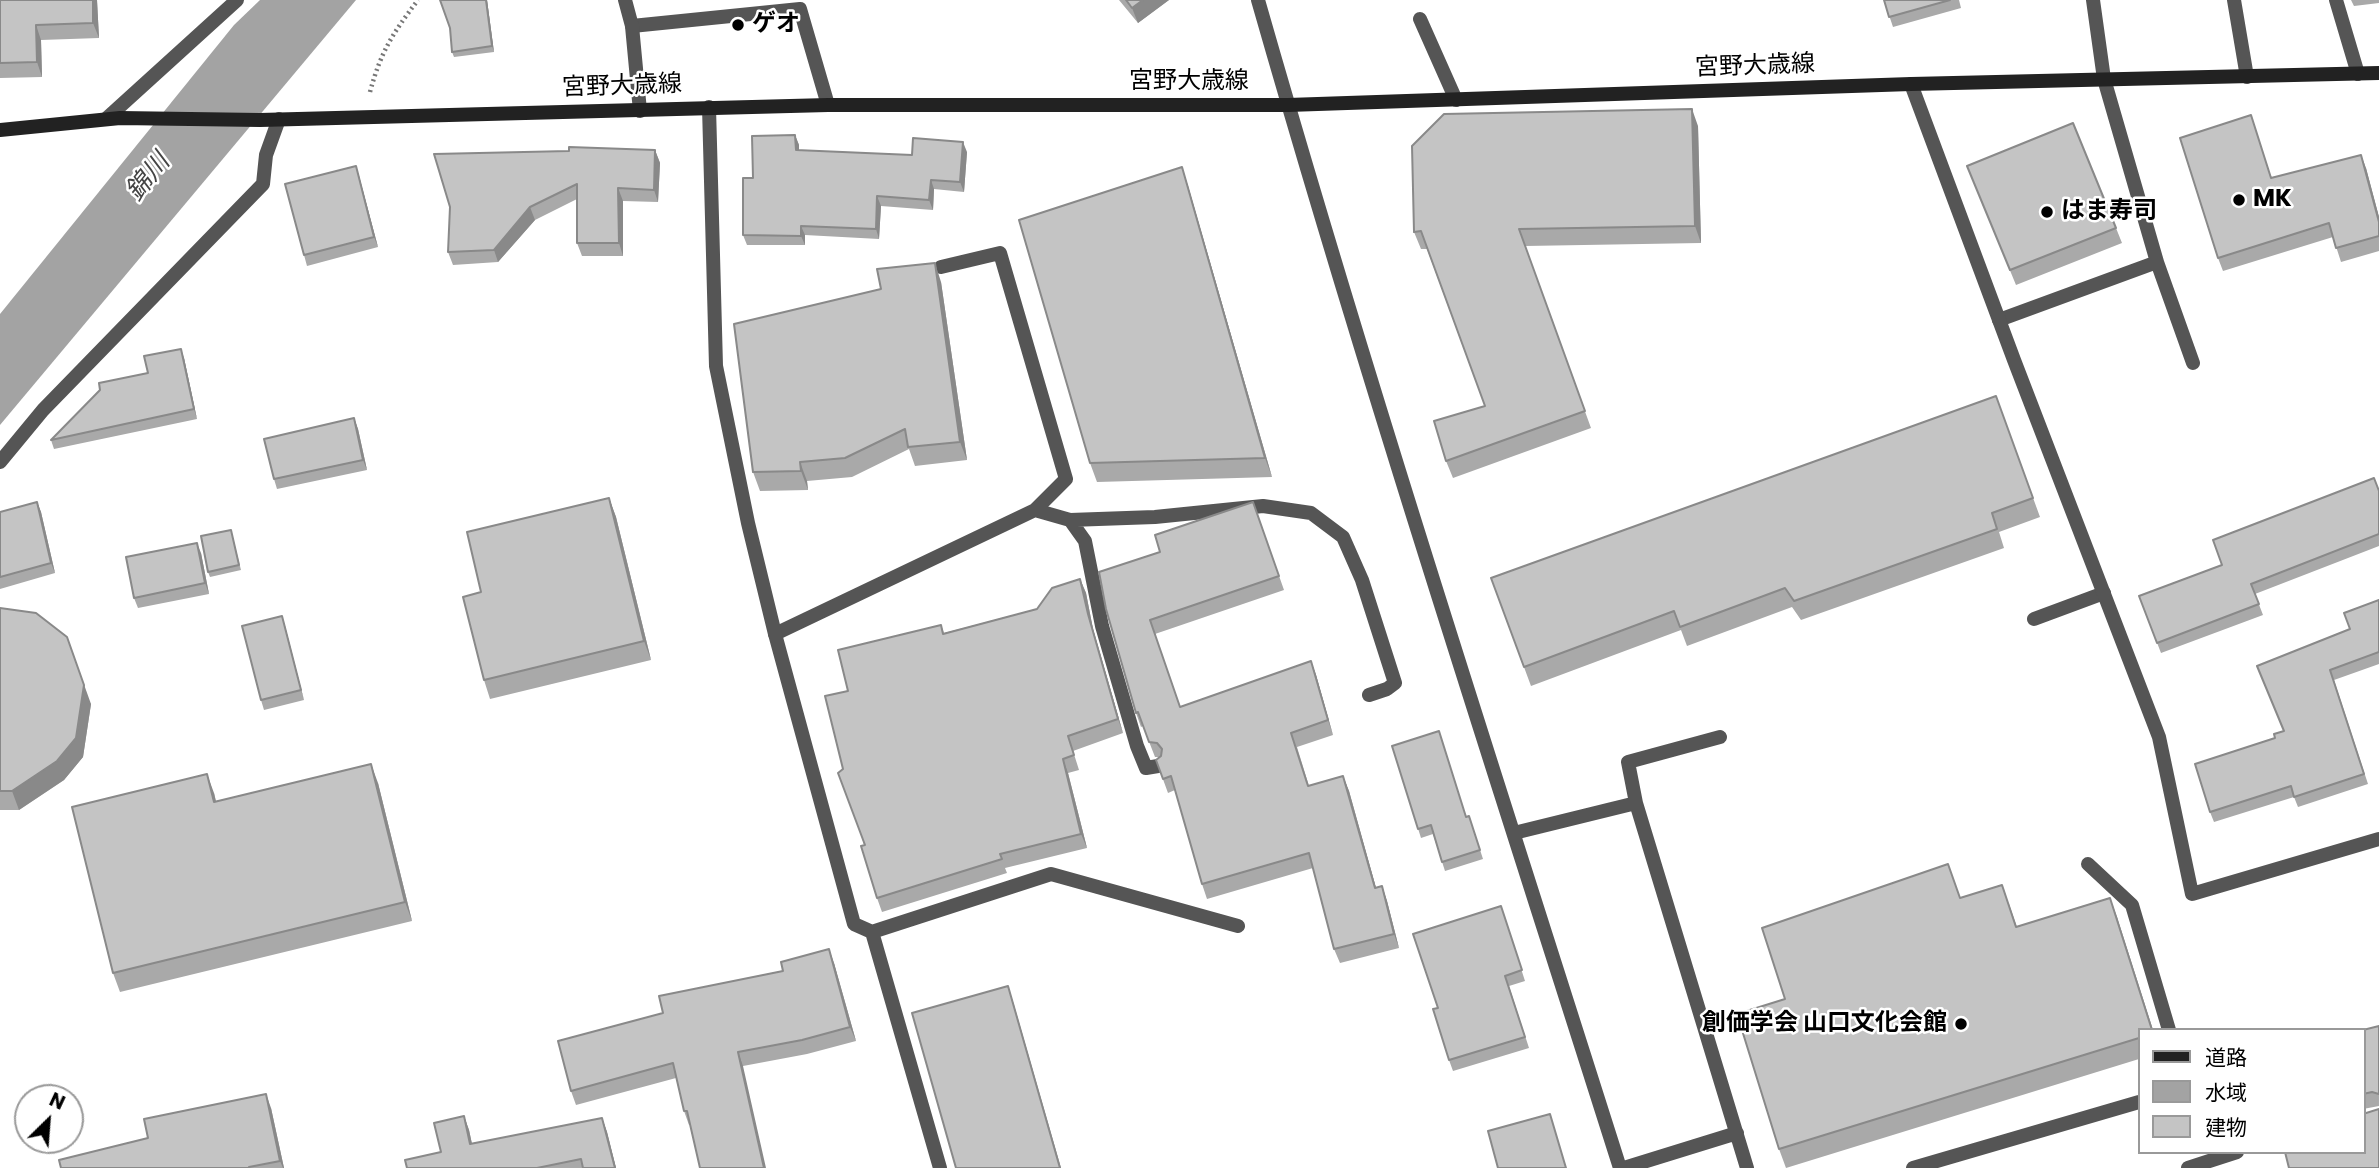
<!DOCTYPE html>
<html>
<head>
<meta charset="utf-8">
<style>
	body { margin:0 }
	#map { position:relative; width:2379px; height:1168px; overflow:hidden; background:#fff; font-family:Poppins,"Noto Sans JP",sans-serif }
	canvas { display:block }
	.legend { position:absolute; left:2138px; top:1028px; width:228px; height:126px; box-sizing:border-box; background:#fff; border:2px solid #999; margin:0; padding:9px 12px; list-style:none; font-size:21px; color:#000 }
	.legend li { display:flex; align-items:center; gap:14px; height:35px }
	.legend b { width:35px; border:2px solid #999 }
	.north { position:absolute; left:14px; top:1084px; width:70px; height:70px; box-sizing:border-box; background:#fff; border:2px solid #999; border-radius:50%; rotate:25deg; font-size:19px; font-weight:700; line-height:28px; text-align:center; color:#000 }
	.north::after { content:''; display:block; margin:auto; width:24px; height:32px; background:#000; clip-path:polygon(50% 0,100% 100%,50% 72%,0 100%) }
</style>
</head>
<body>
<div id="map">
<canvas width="2379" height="1168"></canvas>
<ul class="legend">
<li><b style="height:9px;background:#222"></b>道路</li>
<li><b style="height:19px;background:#a3a3a3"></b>水域</li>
<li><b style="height:19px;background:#c4c4c4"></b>建物</li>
</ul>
<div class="north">N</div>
</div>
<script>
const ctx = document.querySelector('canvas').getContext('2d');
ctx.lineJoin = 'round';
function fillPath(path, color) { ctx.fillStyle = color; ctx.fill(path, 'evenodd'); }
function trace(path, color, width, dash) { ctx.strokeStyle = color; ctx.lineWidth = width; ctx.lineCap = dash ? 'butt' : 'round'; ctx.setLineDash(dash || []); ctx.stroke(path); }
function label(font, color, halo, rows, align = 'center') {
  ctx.font = font + ' Poppins,"Noto Sans JP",sans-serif'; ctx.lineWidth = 5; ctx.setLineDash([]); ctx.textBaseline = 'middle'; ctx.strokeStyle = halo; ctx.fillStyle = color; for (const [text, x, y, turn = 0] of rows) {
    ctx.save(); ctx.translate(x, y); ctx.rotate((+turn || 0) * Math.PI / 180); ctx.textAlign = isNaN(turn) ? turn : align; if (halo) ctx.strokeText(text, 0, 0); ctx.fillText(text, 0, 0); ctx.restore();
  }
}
fillPath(new Path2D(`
	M260,0h96l-356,425v-111l234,-289z`), '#a3a3a3');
trace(new Path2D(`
	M370,92c11,-41 23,-59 48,-92`), '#777', 4.5, [2, 3.5]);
trace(new Path2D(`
	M2234,0l13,77
	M2336,0l22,74
	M1420,19l36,81
	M632,26l168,-17 28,96
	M2157,262l36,101
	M941,267l59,-14 66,226 -31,31
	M1999,320l158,-58 -53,-183 -11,-79
	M1070,520l15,21 17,85 35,120 9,22 12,-2
	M2034,619l70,-26
	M775,634l260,-124 35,10 85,-3 108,-11 48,7 32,24 19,43 33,103 -8,6 -18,6
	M1636,803l111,365
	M1514,833l122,-30 -8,-41 92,-25
	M2088,864l44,41 37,125
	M1624,1168l113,-35
	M1913,1168l226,-66`), '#555', 14);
trace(new Path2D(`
	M625,0l7,26 8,85
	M1911,84l103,276 145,377 33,157 187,-55
	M709,107l7,259 32,157 27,111 79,290 18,8 68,236
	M106,119l131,-119
	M0,462l43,-52 220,-226 3,-29 13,-36
	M872,932l179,-58 187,52
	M2188,1168l49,-16`), '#555', 14);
trace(new Path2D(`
	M1258,0c112,392 239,780 362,1168`), '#555', 14);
trace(new Path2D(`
	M0,130l120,-12 140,2 568,-15h460l623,-21 468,-11`), '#222', 14);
fillPath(new Path2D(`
	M0,0h97l2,38 -58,2 1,37 -42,1z
	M487,0l7,52 -40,5 -2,-5z
	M1119,0h50l-31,23z
	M1884,0h75l2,8 -68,19z
	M2351,0h28v3l-25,3z
	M2251,115l20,63 95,-10 13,49v34l-38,11 -8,-25 -110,34 -5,-13z
	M1698,126l3,117 -176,3 66,182 -138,50 -7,-17 39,-55 -58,-157h-6l-7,-17z
	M795,135l4,10v5l113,5 55,-3 -3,40 -30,-3 -1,21 -52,-4 -2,33 -74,-4v10h-58l-4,-10 10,-57z
	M655,150l5,13 -2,39 -35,-1v55h-41l-5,-13v-44l-42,21 -37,42 -45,3 -5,-13 2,-45z
	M1967,166l149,62 6,15 -106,42z
	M359,176l19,71 -71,19 -3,-11z
	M1188,186l84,291 -175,5 -7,-19z
	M941,282l26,178 -52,6 -6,-17 -57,28 -45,4 1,9 -48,1 -7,-19z
	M184,358l13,61 -143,30 -3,-9 97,-67z
	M1996,396l44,121 -41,15 5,16 -203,72 -9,-13 -105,39 -6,-16 -150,56 -40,-108z
	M354,418l4,11 9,41 -90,19 -3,-10z
	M2379,491v55l-124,48 8,21 -102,38 -22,-57 83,-31z
	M609,498l7,19 35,143 -161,39 -6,-19 -3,-88z
	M37,502l4,10 14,61 -55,16v-77z
	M1253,502l31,88 -129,44 25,73 131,-46 5,14 17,60 -36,12 12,39 34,-10 6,15 27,97 6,-2 5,15 12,47 -59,15 -6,-14 -21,-81 -106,31 -5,-15 -27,-94 -7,3 -12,-33 4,-3h-5l-12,-31 -2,1 -5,-14 24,-161z
	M231,530l10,40 -31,7 -2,-5z
	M201,553l8,41 -71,14 -4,-10z
	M1080,579l6,14 7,36 30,104 -50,18 6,19 -11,3 19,75 -82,20 2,5 -125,39 -5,-14 -13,-53 -21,-76 5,-78 93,-66 3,8 93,-24z
	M2379,600v64l-45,16 34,104 -70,23 -4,-10 -80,25 -4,-10 65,-74 8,-7 67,-102z
	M0,608l91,96 -8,53 -19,23 -45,30h-19z
	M282,616l3,10 19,74 -40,10 -3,-10z
	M1392,746l75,71 2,-1 14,43 -38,12 -12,-37 -12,4z
	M378,783l34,138 -292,71 -7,-19 101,-180 2,8z
	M1960,898l49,6 8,23 100,-10 22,113v29l-353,109 -7,-19 6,-150z
	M1504,916l21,65 -16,5 20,62 -76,23 -4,-11 -11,-52z
	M834,963l22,78 -49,13 -64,12 -53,59h-1l-5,-14 -8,-33 -100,27 -5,-14 92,-78 120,-42z
	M2379,1026v80l-16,3v-79z
	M271,1108l13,60h-223z
	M464,1116l5,14 3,14 130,-26 5,14 9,36h-209l34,-16z`), '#a9a9a9');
fillPath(new Path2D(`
	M93,0h4l2,38 -6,-15z
	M486,0h1l7,52 -2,-6z
	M1143,0h26l-31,23 -6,-15z
	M36,25l5,15 1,37 -5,-15z
	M1692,109l6,17 3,117 -6,-17z
	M795,135l4,10v15l-3,-10z
	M963,142l4,10 -3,40 -4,-10z
	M655,150l5,13 -2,39 -4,-12z
	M2361,155l5,13 13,49v5z
	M356,166l3,10 19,71 -4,-10z
	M1182,167l6,19 84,291 -7,-19z
	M931,180l3,9 -1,21 -4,-10z
	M618,188l5,13v55l-4,-13z
	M877,196l4,10 -2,33 -3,-10z
	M530,207l5,13 -37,42 -4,-12z
	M801,226l4,9v10l-4,-9z
	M935,263l6,19 26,178 -7,-18z
	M181,349l3,9 13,61 -3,-10z
	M354,418l4,11 9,41 -4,-10z
	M800,462l7,19 1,9 -7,-19z
	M609,498l7,19 35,143 -7,-19z
	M37,502l4,10 14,61 -4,-10z
	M197,543l4,10 8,41 -4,-11z
	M1080,579l6,14 7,36 30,104 -5,-14 -30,-105z
	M282,616l3,10 19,74 -3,-10z
	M67,637l24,67 -8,53 -19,23 -45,30 -7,-19z
	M1311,661l5,14 17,60 -5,-15z
	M1063,759l5,14 19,75 -6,-14z
	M371,764l7,19 34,138 -7,-19z
	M207,774l7,19 6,28 -6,-19z
	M1343,776l6,15 31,111 -5,-14z
	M1382,886l5,15 12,47 -5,-14z
	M2110,898l7,19 36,113h-1z
	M829,949l5,14 22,78 -6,-14z
	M1008,986l6,19 47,163h-1z
	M738,1052l5,14 23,102h-2z
	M266,1094l5,14 13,60h-1l-3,-7z
	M464,1116l5,14 6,28 -5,-14z
	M602,1118l5,14 9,36h-1z`), '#898989');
const building = new Path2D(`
	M0,0h93v23l-57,2 1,37 -37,1z
	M440,0h46l6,46 -40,6 -2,-24z
	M1126,0h17l-11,8z
	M1884,0h66l-61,17z
	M1692,109l3,117 -176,3 66,182 -139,50 -12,-40 51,-15 -64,-175 -7,1 -2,-86 32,-32z
	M2251,115l20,63 90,-23 18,67v14l-43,12 -7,-25 -111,35 -38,-120z
	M2073,123l43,105 -106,42 -43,-104z
	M795,135l1,15 116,5 1,-17 50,4 -3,40 -29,-2 -2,20 -52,-4 -1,33 -75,-3v10l-58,-1v-57h10l-1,-42z
	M569,147l86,3 -1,40 -36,-2 1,55h-42v-59l-47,23 -36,43 -46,2 2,-45 -16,-53 135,-3z
	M356,166l18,71 -70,18 -19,-71z
	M1182,167l83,291 -175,5 -71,-243z
	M935,263l25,179 -52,5 -3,-18 -60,29 -45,4 1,9 -48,1 -19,-148 147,-35 -4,-20z
	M181,349l13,60 -143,31 49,-50 -1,-7 49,-10 -4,-17z
	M1996,396l37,102 -41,15 5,16 -203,72 -9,-13 -105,39 -6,-16 -150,56 -33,-89z
	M354,418l9,42 -89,19 -10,-40z
	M2374,478l5,13v43l-128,50 8,20 -102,39 -18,-47 83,-31 -9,-25z
	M609,498l35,143 -160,39 -21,-83 18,-5 -14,-60z
	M37,502l14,61 -51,14v-65z
	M1253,502l26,74 -129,44 30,87 131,-46 17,59 -37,13 17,53 35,-10 32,112 7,-2 12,48 -60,15 -25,-96 -107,31 -31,-108 -8,3 -7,-19 5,-4 1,-7 -5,-6 -8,-1 -11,-30 -2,1 -30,-104 -7,-37 61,-20 -5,-17z
	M231,530l8,35 -31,7 -7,-36z
	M197,543l8,40 -71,15 -8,-41z
	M1080,579l8,35 30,105 -50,17 6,19 -11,4 18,75 -81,20 2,5 -125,39 -16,-52 4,-1 -27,-72 5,-4 -18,-73 23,-5 -10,-41 103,-25 2,9 94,-25 15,-21z
	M2379,600v52l-49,18 34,104 -70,23 -3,-11 -81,26 -15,-48 80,-26 -1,-4 10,-3 -27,-65 93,-37 -6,-16z
	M0,608l36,5 31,24 17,48 -8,53 -19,23 -45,30h-12z
	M282,616l19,74 -40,10 -19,-74z
	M1439,731l27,86 3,-1 11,34 -38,12 -11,-37 -13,4 -26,-83z
	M371,764l34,138 -292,71 -41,-166 135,-33 7,28z
	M1948,864l12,34 42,-13 14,42 94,-29 42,132h-13v8l-360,111 -42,-135 48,-15 -23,-71z
	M1501,906l21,64 -17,6 20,61 -76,23 -16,-51 5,-1 -25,-74z
	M829,949l21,78 -48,13 -64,12 26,116h-64l-13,-57h-3l-11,-48 -102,28 -13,-50 105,-28 -4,-17 124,-25 -2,-9z
	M1008,986l52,182h-104l-44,-155z
	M2379,1026v68l-7,-2 -9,2v-64z
	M266,1094l14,67 -31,6v1h-188l-2,-8 89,-22 -4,-19z
	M2379,1109v59h-90l-4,-16h78v-38z
	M1550,1114l16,54h-68l-10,-37z
	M464,1116l6,28 132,-26 13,50h-32l-2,-9 -44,9h-130l-2,-8 36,-8 -7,-29z`);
fillPath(building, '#c4c4c4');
trace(building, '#898989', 2);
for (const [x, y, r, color] of [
	[738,25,7,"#000"],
	[2239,200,7,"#000"],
	[2047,212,7,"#000"],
	[1961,1024,7,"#000"]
]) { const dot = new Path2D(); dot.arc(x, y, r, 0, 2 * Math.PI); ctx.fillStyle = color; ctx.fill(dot); trace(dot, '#fff', 2.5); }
label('bold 24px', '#000', '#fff', [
	["ゲオ",752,25],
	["MK",2253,200],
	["はま寿司",2061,212],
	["創価学会 山口文化会館",1947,1024,"right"]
], 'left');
label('24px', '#000', '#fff', [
	["宮野大歳線",1755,67,-2],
	["宮野大歳線",1189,82],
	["宮野大歳線",622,87,-2]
]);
label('italic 26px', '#444', '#fff', [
	["錦川",149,178,-51]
]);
</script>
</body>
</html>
